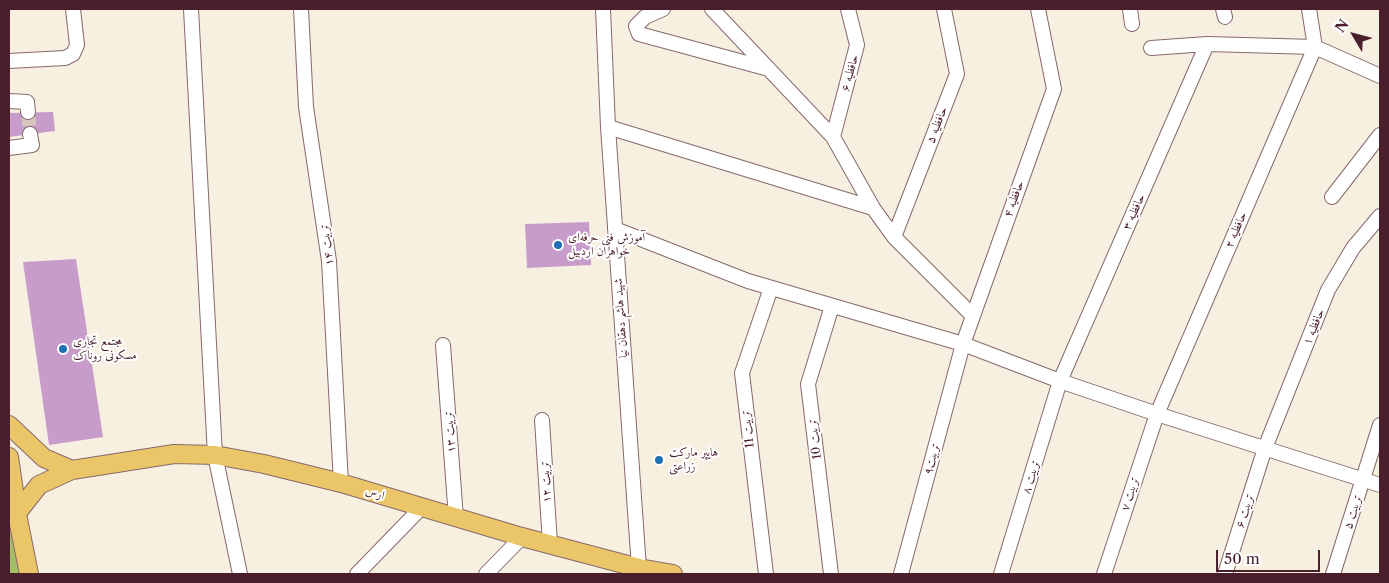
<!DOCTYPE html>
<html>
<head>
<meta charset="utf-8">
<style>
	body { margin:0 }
	#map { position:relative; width:1389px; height:583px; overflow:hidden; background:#f7f0e1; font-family:"Libre Caslon Text",serif }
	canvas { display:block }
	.frame { position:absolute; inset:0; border:10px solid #4a1f2b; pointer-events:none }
	.north { position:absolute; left:1329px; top:10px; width:50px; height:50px; -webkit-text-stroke:4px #fff; paint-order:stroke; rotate:307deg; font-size:14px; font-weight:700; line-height:20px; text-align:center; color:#4a1f2b }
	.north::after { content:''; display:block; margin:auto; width:18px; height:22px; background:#4a1f2b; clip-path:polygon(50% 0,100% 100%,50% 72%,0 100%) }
	.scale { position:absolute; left:1216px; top:550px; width:104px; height:22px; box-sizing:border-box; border:2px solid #4a1f2b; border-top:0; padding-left:6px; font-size:15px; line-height:18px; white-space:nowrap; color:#4a1f2b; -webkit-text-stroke:4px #fff; paint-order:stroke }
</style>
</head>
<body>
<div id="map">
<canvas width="1389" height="583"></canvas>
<div class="frame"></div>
<div class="north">N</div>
<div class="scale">50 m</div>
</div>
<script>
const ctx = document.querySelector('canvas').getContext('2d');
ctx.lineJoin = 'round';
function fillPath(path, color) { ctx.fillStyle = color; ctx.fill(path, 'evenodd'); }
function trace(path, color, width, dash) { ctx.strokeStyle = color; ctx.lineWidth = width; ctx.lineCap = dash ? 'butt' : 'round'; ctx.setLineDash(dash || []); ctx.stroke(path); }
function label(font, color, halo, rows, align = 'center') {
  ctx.font = font + ' "Libre Caslon Text",Amiri,serif'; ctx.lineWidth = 4; ctx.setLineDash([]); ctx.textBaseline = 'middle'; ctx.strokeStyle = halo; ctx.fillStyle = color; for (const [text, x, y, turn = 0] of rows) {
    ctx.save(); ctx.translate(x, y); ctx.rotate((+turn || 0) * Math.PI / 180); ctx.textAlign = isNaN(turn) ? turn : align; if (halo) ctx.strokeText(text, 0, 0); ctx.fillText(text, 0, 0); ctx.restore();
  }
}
fillPath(new Path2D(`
	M9,503l12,71h-11l-1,-6z`), '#a3be64');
fillPath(new Path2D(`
	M53,112l2,19 -46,6v-24z
	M589,222l2,43 -64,3 -2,-44z
	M76,259l27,178 -54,8 -26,-183z`), '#c79cca');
trace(new Path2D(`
	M28,112l2,22`), '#d4c6bd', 14, [14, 7]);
const minor = new Path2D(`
	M191,9l24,446 25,119
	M301,9l5,98 23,154 12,222
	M603,9l5,118 31,441 -6,6
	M663,9l-18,8 -9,9 3,8 130,35
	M712,9l121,128 40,71 21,29 79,79
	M1130,9l2,15
	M1223,9l2,8
	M1151,48l56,-4 108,3 65,29
	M9,61l56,-3 8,-4 4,-9 -4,-36
	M9,101l18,1 1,10
	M608,127l265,81
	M833,137l24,-92 -9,-36
	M9,148l23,-3 -2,-11
	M1332,197l48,-62
	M615,229l133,52 215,63 97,37 97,33 223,71
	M894,237l63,-163 -13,-65
	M443,345l13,173
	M542,420l8,124
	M357,574l64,-66
	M486,574l36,-37
	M766,574l-24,-201 29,-85
	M831,574l-23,-190 24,-78
	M901,574l62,-230 91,-255 -16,-80
	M1001,574l59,-193 147,-337
	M1104,574l53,-160 158,-367 -6,-38
	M1225,574l40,-126 63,-158 25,-42 27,-32
	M1333,574l47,-149`);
const major = new Path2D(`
	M9,425l35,33 28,12
	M9,457l9,62 11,55
	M17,513l22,-28 33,-15 102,-16 41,1 49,9 77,19 181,54 117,31 34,6`);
trace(minor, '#87686b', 16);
trace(major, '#87686b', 20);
trace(minor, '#fff', 14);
trace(major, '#ebc669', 18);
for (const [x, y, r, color] of [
	[558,245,5,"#1f6fb2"],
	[63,349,5,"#1f6fb2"],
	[659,460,5,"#1f6fb2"]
]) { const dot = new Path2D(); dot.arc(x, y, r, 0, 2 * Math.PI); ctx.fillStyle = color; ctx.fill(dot); trace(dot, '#fff', 2); }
label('12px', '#4a1f2b', '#fff', [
	["حافظیه ۶",850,73,-75],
	["حافظیه ۵",937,125,-69],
	["حافظیه ۴",1014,199,-70],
	["حافظیه ۳",1134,212,-66],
	["حافظیه ۲",1236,230,-67],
	["تربیت ۱۴",327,245,-97],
	["شهید هاشم دهقان نیا",621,318,-94],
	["حافظیه ۱",1314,327,-68],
	["تربیت 11",748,429,-97],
	["تربیت ۱۳",450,432,-94],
	["تربیت 10",815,439,-97],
	["تربیت۹",932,459,-75],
	["تربیت ۸",1031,477,-73],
	["تربیت ۱۲",546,482,-93],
	["ارس",375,493,17],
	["تربیت ۷",1130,494,-72],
	["تربیت ۶",1245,511,-72],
	["تربیت ۵",1353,512,-72]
]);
label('12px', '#4a1f2b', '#fff', [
	["آموزش فنی حرفه‌ای",568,238],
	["خواهران اردبیل",568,252],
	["مجتمع تجاری",73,342],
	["مسکونی روناک",73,356],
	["هایپر مارکت",669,453],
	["زراعتی",669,467]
], 'left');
</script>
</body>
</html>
